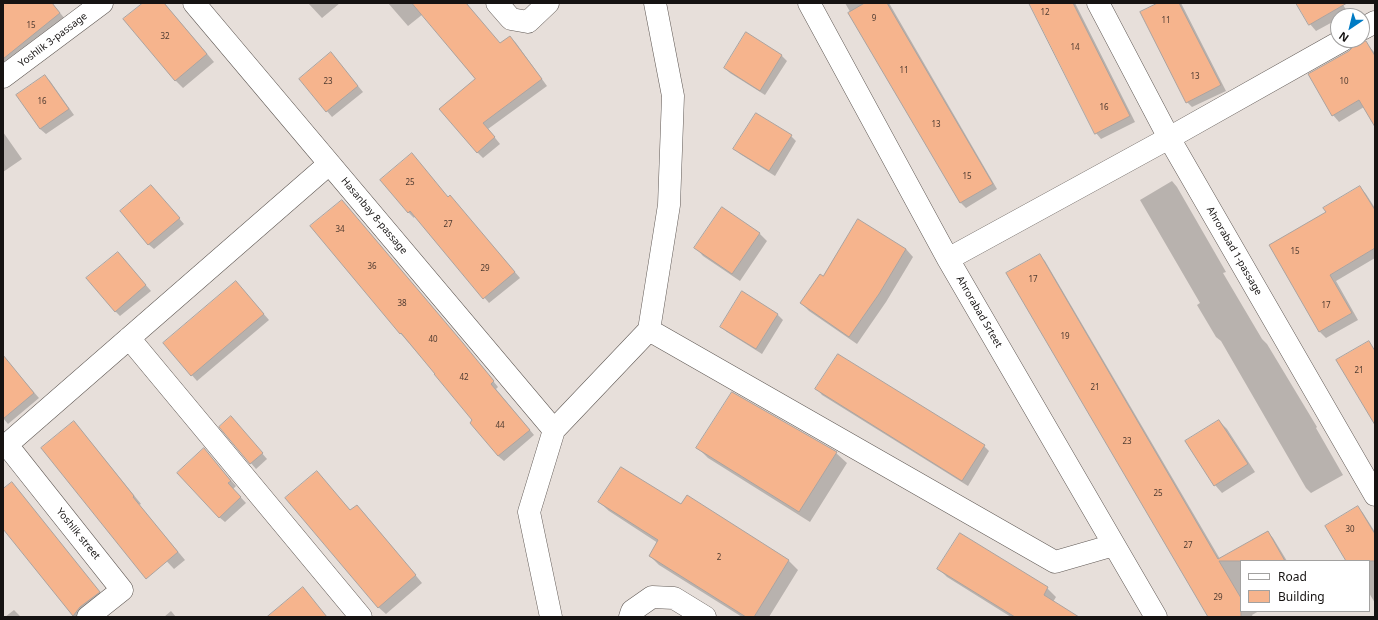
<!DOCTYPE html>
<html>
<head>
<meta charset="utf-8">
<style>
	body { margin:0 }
	#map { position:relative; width:1378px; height:620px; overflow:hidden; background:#e7dfda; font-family:"Noto Sans",sans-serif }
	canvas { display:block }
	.frame { position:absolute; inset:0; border:4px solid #161312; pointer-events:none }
	.legend { position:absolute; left:1240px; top:560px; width:130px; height:52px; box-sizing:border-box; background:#fff; border:1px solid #a2a1a0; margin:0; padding:5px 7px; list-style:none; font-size:12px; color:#161312 }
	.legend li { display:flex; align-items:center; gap:8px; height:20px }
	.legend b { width:20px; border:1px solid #a2a1a0 }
	.north { position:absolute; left:1330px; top:8px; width:40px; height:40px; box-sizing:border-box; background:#fff; border:1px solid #a2a1a0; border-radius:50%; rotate:215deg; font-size:11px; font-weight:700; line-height:16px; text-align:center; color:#161312 }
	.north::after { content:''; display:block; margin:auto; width:14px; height:18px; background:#007bc4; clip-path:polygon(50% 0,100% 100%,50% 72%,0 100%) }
</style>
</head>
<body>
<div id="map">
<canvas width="1378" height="620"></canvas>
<div class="frame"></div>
<ul class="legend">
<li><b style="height:5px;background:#fff"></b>Road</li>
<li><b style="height:11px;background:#f6b48d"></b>Building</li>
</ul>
<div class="north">N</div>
</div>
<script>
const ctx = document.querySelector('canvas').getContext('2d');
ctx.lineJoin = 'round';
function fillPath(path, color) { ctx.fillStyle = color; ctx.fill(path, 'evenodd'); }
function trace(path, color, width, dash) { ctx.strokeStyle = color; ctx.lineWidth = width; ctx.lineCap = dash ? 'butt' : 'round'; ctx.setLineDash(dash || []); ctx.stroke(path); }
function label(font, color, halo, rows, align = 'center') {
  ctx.font = font + ' "Noto Sans",sans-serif'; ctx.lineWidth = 3; ctx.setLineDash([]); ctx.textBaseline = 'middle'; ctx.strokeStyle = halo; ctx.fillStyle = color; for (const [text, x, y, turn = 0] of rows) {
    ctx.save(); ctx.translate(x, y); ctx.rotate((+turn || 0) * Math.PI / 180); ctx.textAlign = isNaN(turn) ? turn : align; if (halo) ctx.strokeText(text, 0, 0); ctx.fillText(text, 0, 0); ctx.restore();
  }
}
fillPath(new Path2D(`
	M5,3h47l13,16 -62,50v-64z
	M145,3h19l50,59 -31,26 -8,-8z
	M308,3h32l-18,15z
	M388,3h78l34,41 10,-7 6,6 31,43 -59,43 12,15 -17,14 -6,-6v-73l-54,-65 -15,12z
	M845,3h44l108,186 -31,19 -6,-6z
	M1030,3h45l60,119 -34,17 -5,-6z
	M1161,3h20l45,88 -34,16 -5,-5z
	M1297,3h45l6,10 -5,3h-5v3l-22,12 -6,-7z
	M747,34l35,22 5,5 -22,34 -35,-22 -5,-5z
	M1365,42l10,11v72l-11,-18 -25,15 -6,-7z
	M336,59l27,33 -31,25 -32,-38z
	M45,76l5,5 24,34 -28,19 -6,-5z
	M3,132l19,27 -19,13z
	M791,136l5,5 -21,35 -35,-22 -5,-6z
	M381,180l67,18 2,-2 70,82 -31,25 -74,-87 -1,2 -6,-6z
	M1172,181l5,6 49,85 -3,1 39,66 5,5 50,83 -1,1 27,47 -32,18 -5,-5 -85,-147 -5,-4 -19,-32 3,-2 -60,-103z
	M151,186l33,38 -30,25 -6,-5z
	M1360,187l6,7 9,14v50l-39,23 22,39 -32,18 -6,-6 -50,-86 57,-34z
	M312,227l156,123 30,37 -2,2 38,46 -30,26 -6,-5 -24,-35 -38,-47 -35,-40z
	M760,234l7,7 -27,40 -37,-25 -7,-8z
	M906,249l7,8 -27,45 -29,42 -48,-33 -8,-8 22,-26z
	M118,253l33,38 -31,25 -5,-5z
	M1039,255l6,6 175,298 48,-27 5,6 14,23h-46v50h18l-7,4 1,2h-45z
	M236,282l33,38 -72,61 -33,-38z
	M743,293l35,22 5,5 -21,34 -35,-22 -6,-5z
	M3,363l8,3 28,32 -31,26 -5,-6z
	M817,389l167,57 5,5 -21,35 -146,-91z
	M732,393l104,60 11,10 -37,59 -102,-64 -10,-10z
	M1219,421l8,8 28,43 -33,21 -7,-8z
	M236,423l31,36 -11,10 -36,-42z
	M81,430l60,74 -2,1 46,55 -11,9 -15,-16z
	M209,455l27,31 -3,3 13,14 -21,19 -6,-5z
	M317,472l34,39 6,-5 7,7 58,70 -36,31 -8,-7z
	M12,483l92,115 -22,19h-7l-2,-1 -70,-89v-36z
	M687,497l102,64 9,9 -29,47h-27l-83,-52 -9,-9 8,-13 -49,-32 -10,-9 82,4z
	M1358,507l5,6 12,19v71l-6,-10v-32h-21z
	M938,568l109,20 9,9 -3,5 24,15h-66l-64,-40z
	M14,610l7,7h-16z
	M171,611l5,6h-12z`), '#0003');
const building = new Path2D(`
	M3,3h49l8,10 -57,46z
	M143,3h21l43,51 -32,27 -52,-62z
	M412,3h54l34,40 10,-7 32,43 -59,44 12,14 -18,16 -38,-44 36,-30z
	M865,3h22l106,181 -33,19 -112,-190z
	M1029,3h44l57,113 -35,18z
	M1158,3h21l42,82 -35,18 -46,-91z
	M1296,3h51l-38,22z
	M746,32l36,23 -22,36 -36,-23z
	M1362,41h4l9,15v71l-16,-27 -27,16 -24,-42 41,-23 5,-5z
	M331,52l27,34 -32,26 -27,-33z
	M45,75l24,34 -29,20 -24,-34z
	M756,113l36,22 -23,36 -36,-22z
	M412,153l36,44 2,-2 65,77 -32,27 -73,-88 -2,2 -28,-33z
	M151,185l29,33 -32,27 -28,-34z
	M1360,186l15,24v38l-45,27 22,38 -33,19 -50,-87 57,-33 -3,-4z
	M342,200l121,143 31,38 -3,3 39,46 -32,26 -28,-33 2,-3 -38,-46h1l-34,-41 -1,1 -90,-108z
	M722,207l38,26 -28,41 -38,-26z
	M858,219l48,30 -27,45 -30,43 -49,-34 20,-29 3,2z
	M118,252l28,33 -31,27 -29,-34z
	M1040,254l178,305 50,-28 17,30h-66l22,37v19h-33l-202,-344z
	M236,281l28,33 -73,62 -28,-33z
	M742,291l36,23 -22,35 -36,-22z
	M1369,341l6,10v74l-39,-65z
	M838,354l147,91 -23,36 -147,-92z
	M3,355l31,38 -31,26z
	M732,392l105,60 -38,60 -103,-64z
	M231,416l32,37 -13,11 -31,-37z
	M1219,420l29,44 -34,22 -29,-45z
	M74,421l60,75 -1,1 45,55 -32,27 -105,-131z
	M204,448l27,33 -3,2 13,14 -22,21 -42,-45z
	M621,467l60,37 6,-9 102,65 -35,57h-8l-97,-61 9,-16 -60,-38z
	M317,471l33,39 7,-5 59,70 -38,33 -93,-110z
	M12,482l88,110 -20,15 -7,9 -70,-87v-40z
	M1358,506l17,28v27h-29l-21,-35z
	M960,533l88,54 -4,8 35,22h-64l-78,-48z
	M303,587l24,30h-60z`);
fillPath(building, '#f6b48d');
trace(building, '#aba39f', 1);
const minor = new Path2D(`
	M194,3l360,427
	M497,3l14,16 17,3 20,-19
	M809,3l139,256 208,358
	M1098,3l71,135 206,357
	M1362,29l13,-7
	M3,77l99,-74
	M948,259l221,-121 174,-98
	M649,330l406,232 59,-17
	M129,338l232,279
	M7,445l115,145 -34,27
	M3,448l326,-284
	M551,617l-22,-105 25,-82 95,-100 20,-125 4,-109 -18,-93
	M630,617l2,-6 20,-14 22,1 31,19`);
trace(minor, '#605955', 23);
trace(minor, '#fff', 22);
label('8px', '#4e3b31', null, [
	["12",1045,13],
	["9",874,19],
	["11",1166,21],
	["15",31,26],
	["32",165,37],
	["14",1075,48],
	["11",904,71],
	["13",1195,77],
	["23",328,82],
	["10",1344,82],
	["16",42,102],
	["16",1104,108],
	["13",936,125],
	["15",967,177],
	["25",410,183],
	["27",448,225],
	["34",340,230],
	["15",1295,252],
	["36",372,267],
	["29",485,269],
	["17",1033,280],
	["38",402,304],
	["17",1326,306],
	["19",1065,337],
	["40",433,340],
	["21",1359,371],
	["42",464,378],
	["21",1095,388],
	["44",500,426],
	["23",1127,442],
	["25",1158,494],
	["30",1350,530],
	["27",1188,546],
	["2",719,558],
	["29",1218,598]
]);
label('10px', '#161312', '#fff', [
	["Yoshlik 3-passage",53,40,-37],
	["Hasanbay 8-passage",374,216,50],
	["Ahrorabad 1-passage",1234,251,60],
	["Ahrorabad Srteet",979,312,60],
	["Yoshlik street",78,534,51]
]);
</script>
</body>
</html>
